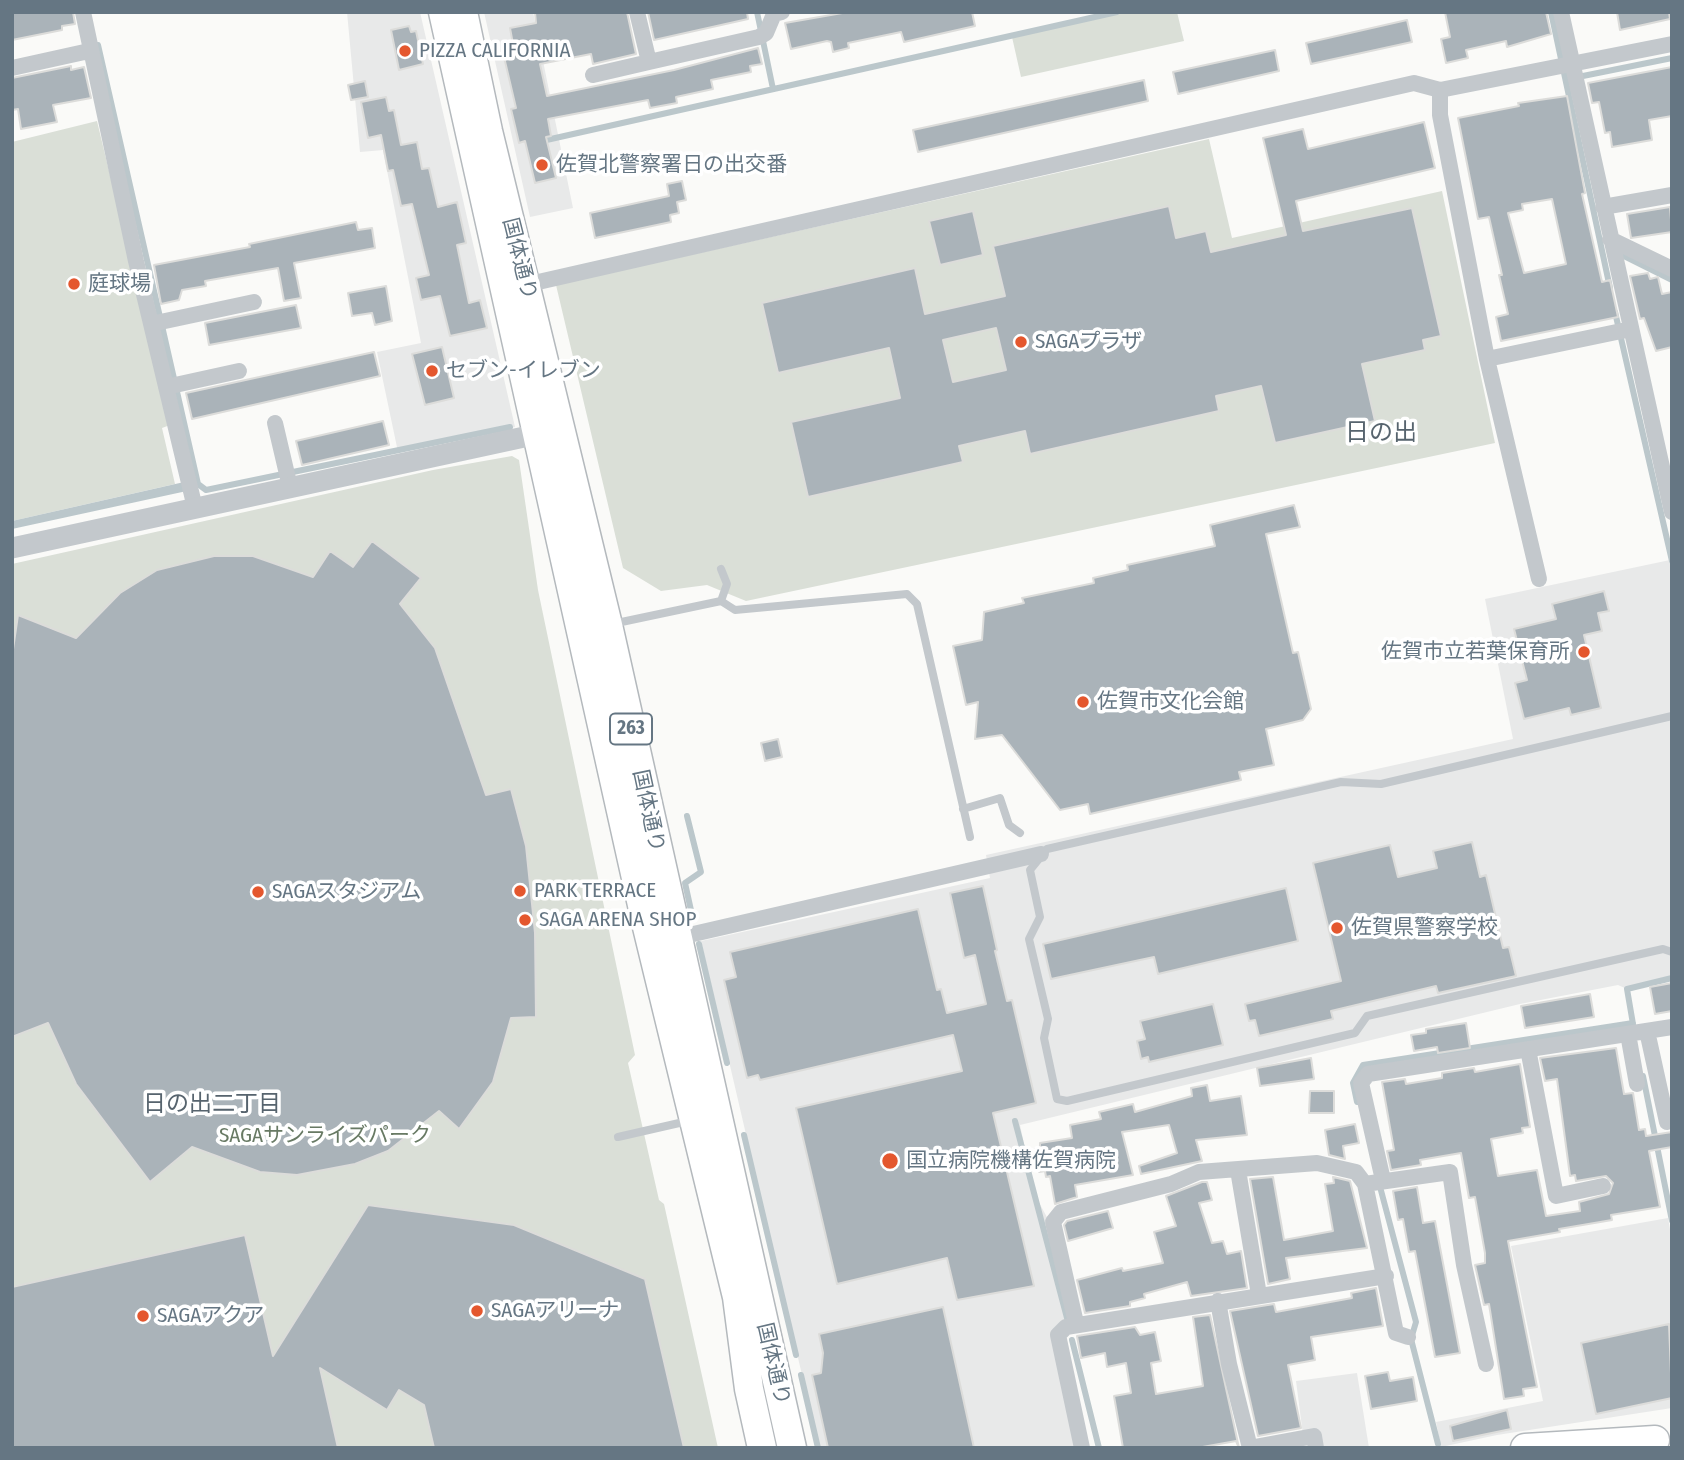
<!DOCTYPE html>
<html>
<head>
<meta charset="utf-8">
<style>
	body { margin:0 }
	#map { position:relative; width:1684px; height:1460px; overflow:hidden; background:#fafaf8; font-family:"Fira Sans Condensed",sans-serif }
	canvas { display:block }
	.frame { position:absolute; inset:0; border:14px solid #657683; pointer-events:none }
</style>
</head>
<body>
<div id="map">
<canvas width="1684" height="1460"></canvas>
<div class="frame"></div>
</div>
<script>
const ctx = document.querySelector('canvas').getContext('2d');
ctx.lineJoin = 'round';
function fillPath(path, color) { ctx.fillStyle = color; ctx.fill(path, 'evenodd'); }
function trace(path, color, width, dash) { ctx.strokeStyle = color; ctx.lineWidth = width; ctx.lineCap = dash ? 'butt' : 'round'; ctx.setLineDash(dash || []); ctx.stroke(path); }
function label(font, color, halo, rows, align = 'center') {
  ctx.font = font + ' "Fira Sans Condensed","Noto Sans JP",sans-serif'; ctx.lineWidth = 7; ctx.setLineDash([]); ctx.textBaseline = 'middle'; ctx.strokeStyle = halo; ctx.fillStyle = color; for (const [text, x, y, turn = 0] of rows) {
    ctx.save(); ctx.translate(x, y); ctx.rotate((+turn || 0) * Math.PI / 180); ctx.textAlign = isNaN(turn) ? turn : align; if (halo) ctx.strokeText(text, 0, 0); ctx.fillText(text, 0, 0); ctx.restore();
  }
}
fillPath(new Path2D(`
	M347,12h73l95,415 -117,25 -21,-100 44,-9 -38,-193 -23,2z
	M484,12h49l40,196 -43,9z
	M1670,560l2,418 -45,11 -9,-4 -98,19 -500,121 15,70 14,26 23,100 -8,1 13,126h-258l-118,-507 289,-63 -4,-23 527,-116 -28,-140z
	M1668,1218l4,22v168l-175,27 -56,12 -5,-25 107,-21 -32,-155z
	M1357,1373l12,75h-139l73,-13 -7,-54z`), '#e8e9e9');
fillPath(new Path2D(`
	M1123,12h54l7,29 -163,36 -9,-40z
	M97,121l73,304 -8,3 13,56 -163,37v-379z
	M1209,139l23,99 210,-47 53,252 -749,158 -39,-16 -46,6 -38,-23 -67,-283z
	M512,456l7,4 19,130 97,465 -7,8 31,137 5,4 54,244h-706v-884l421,-94z`), '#dadfd7');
fillPath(new Path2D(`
	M193,480l3,9 -184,40v-8z`), '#bbc7cb');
trace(new Path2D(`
	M757,12l16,77
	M1551,12l59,276
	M98,45l100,439 -7,1
	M1578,77l94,-19
	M542,141l575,-129
	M1618,253l54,27
	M1615,312l57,249
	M198,484l8,6 304,-63
	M687,816l14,56 -16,11 7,32
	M699,944l28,119
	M1633,1024l-6,-35 45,-11
	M1643,1076l29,145
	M1357,1102l-4,-19 10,-18 270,-42
	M1015,1121l52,197
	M744,1135l52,220
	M1379,1183l37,139 -5,17 27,105
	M1072,1340l27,108
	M801,1375l17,73`), '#bbc7cb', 6);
const building = new Path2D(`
	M12,12h61l2,12 -13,2v4l-50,10z
	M535,12h92l9,42 -43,10 -2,-10 -51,10 7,32 127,-26 84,-22 4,16 -12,2 1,6 -40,8 2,9 -37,8 1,6 -27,5 -2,-8 -100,19 3,17 -5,1 10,41 -21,5 -10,-42 -6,2 -8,-34 5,-1 -12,-51 11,-2 -5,-27 26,-5z
	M648,12h99l1,7 -94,21z
	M848,12h124l3,14 -71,16 -3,-10 -53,11 1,5 -16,4 -2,-10 -4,-1 -36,8 -6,-26z
	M1445,12h101l5,22 -44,13 -1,-6 -40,9 2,8 -22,5 -5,-24 9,-2z
	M1617,12h52l1,7 -50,11z
	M1407,20l5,22 -101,22 -5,-21z
	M409,26l2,6 5,-1 7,33 -24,6 -8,-40z
	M1275,50l4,21 -101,23 -5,-22z
	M71,66v4l13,-3 7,31 -38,7 4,17 -36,7 -3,-20 -6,1v-32z
	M1672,67v49l-23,4 3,20 -40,7 -2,-15 -5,1 -6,-31 -7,1 -4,-20z
	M1144,80l4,21 -230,51 -5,-22z
	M365,81l3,16 -17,3 -3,-15z
	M1567,96l18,97 -3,1 20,88 8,-2 8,37 -117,24 -5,-24 12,-3 -9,-39h3l-13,-58 -11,2 -20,-101 61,-12 -1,-3zM1552,199l14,65 -42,9 -16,-60 15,-3 -1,-6z
	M386,97l3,14 5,-1 7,35 16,-3 5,27 7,-1 9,39 19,-5 9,41 -9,2 12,58 11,-3 7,28 -37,8 -10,-40 -19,4 -5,-22 13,-3 -17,-71 -11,2 -8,-36 -5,1 -7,-36 -13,3 -7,-36z
	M1424,122l11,46 -139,33 7,30 109,-23 29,128 -18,4 2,10 -63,14 13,57 -100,22 -14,-57 -45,10 3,15 -189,43 -5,-23 -66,15 4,16 -155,35 -17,-75 109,-24 -11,-50 -111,25 -16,-70 153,-35 10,46 80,-18 -12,-50 176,-40 7,32 30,-7 5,21 75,-17 -23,-97 40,-9 5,20zM996,328l10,42 -53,12 -10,-42z
	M682,181l4,19 -9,2 2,11 -9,2 1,7 -76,16 -5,-25 79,-17 -2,-12z
	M1670,207l2,25 -41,6 -4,-24z
	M973,211l10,44 -43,10 -11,-44z
	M356,222l2,8 14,-2 3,20 -81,15 7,35 -17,3 -6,-33 -73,13 1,5 -24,4 -3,10 -18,4 -7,-39 96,-18 -1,-3z
	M1648,273l2,6 8,-2 4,17 10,-2v55l-16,4 -12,-33 -4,1 -10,-43z
	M386,286l6,35 -17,4 -3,-12 -20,3 -4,-23z
	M296,305l5,23 -92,17 -4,-22z
	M442,347l12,51 -29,7 -13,-51z
	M374,352l6,24 -188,43 -6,-26z
	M383,421l6,24 -87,20 -6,-24z
	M1294,505l6,22 -34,7 27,119 5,-1 13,57 -8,11 -37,9 8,36 -35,7 2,8 -151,34 -2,-10 -28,6 -58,-75 -27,4 3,-37 -12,3 -13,-59 29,-6 2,-28 40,-9 -2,-5 72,-15 -1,-5 35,-8 -1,-5 88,-19 -5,-21z
	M372,541l49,37 -21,26 35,44 51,147 25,-6 15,57 9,87 1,84 -25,1 -18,64 -34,47 -20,-18 -51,40 -33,13 -58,11 -37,-3 -68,-25 -42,35 -74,-98 -28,-61 -36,14v-381l6,-41 58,23 44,-45 37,-23 57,-14h39l60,21 17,-26 23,16z
	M1604,591l5,20 -11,2 4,18 -18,4 17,73 -30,7 -2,-7 -45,11 -9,-36 12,-3 -13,-51 42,-10 -4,-15z
	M778,739l4,18 -17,4 -4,-18z
	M1472,842l8,35 6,-2 17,73 6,-1 7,29 -78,17 -2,-7 -105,25 2,8 -74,17 -4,-16 -6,1 -4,-17 96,-23 -28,-118 77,-18 8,32 39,-9 -4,-17z
	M983,886l14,64 -2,1 12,50 5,-1 24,103 -43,10 41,173 -77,14 -10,-42 -110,26 -41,-176 166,-37 -9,-36 -193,45 -2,-5 -11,3 -23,-98 12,-3 -6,-25 188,-43 19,81 4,-1 6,24 39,-9 -11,-49 -11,3 -14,-65z
	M1286,888l12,53 -140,33 -4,-17 -103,22 -8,-35z
	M1672,983v28l-17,3 -5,-27z
	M1590,994l4,23 -69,11 -4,-22z
	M1213,1004l10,41 -74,17 -1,-5 -7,2 -4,-18 8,-2 -5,-18z
	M1466,1023l4,25 -32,5 -1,-6 -23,4 -3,-16 15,-2v-4z
	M1616,1048l8,46 9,-1 6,37 6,-1 1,7 26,-4v15l-23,4 11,56 -49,8 1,5 -53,9 1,3 -52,9 29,146 -14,2 1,7 -20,3 -15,-95 -5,1 -9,-40 10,-2v-10l-10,-56 -6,1 -8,-45 -41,7 1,5 -30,5 -4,-19 7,-1 -12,-68 23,-3 1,5 36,-6v-5l32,-5 1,4 45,-8 10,63 -8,1 1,5 -32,6 7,37 39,-6 9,46 34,-5 -1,-9 30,-8 4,-11 -7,-7 -30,5 -1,-6 -5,1 -13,-97 -12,2 -5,-23z
	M1311,1058l3,21 -54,7 -3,-18z
	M1207,1085l3,16 31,-5 6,39 -51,5 6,21 -61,13 -2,-8 38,-13 -8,-28 -47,7 11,43 -58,10 2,12 -22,7 -5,-28 -4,1 -1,-6 -6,1 -4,-23 5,-1v-5l32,-5 -2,-13 31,-6 -2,-7 34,-8 2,8 57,-16 -1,-8z
	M1310,1091h24v22h-25z
	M1355,1124l4,19 -16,3 2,13 -16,-4 -4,-25z
	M1273,1177l11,63 49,-9 -8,-47 9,-1 -1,-6 17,4 17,67 -81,10 4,21 -22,5 -18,-105z
	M1202,1182h5l5,18 -13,3 13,40 11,-2 4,13 14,-3 6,37 -56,8 -4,-14 -43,12 1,4 -15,4v4l-45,7 -8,-33 45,-12 1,3 40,-8 -9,-31 22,-6 -10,-30z
	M1417,1187l6,36 12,-2 25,132 -25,4 -20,-106 -6,1 -6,-33 -5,1 -5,-29z
	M368,1205l146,20 131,54 39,169h-250l-10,-43 -25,-15 -12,20 -67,-42 18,80h-326v-161l233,-52 28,121z
	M1108,1211l5,17 -45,13 -4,-16 3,-4z
	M1376,1288l7,38 -72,11 4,23 -27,5 13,63 -43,8 -28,-125 44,-7 2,8 76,-14 -1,-5z
	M943,1307l31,141h-146l-16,-73 9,-2 2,-20 -4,-19z
	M1210,1315l29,133 -3,-7 -39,7h-74l-9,-52 17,-3 -5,-30 -19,4 -2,-14 -24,5 -4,-22 58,-9 5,8 15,-3 6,29 -10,2 5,31 47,-8 -10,-69z
	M1669,1324l3,74 -76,16 -15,-71z
	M1388,1372l2,9 23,-4 4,24 -46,8 -6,-33z
	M1507,1410l4,19 -58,12 -3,-15z`);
fillPath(building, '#aab3b9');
trace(building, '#dcdcda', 2);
const trunk = new Path2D(`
	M443,12l203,911 91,374 12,92 13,59
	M463,12l25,119 120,494 184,823
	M1525,1448l130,-8`);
trace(trunk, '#b4b9bd', 31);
trace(new Path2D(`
	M721,601l6,-17 -6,-15
	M612,624l109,-23 14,9 172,-16 10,10 53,233
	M1672,716l-291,68 -40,-2 -294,67 -17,21 10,47 -11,22 19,80 -4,19 13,61 10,2 288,-68 12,-17 296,-67 9,3
	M963,809l37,-11 9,27 11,8
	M618,1137l70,-16`), '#c3c8cc', 8);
trace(new Path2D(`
	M83,12l53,249 59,247
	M637,12l12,50 110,-25 7,-4 8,-19 8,-2
	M1561,12l111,500
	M12,68l77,-17
	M593,75l56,-13
	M1440,90v25l47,244 52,220
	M1603,207l69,-12
	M1610,239l62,30
	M525,285l889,-202 26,7 232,-46
	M151,324l103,-22
	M1487,359l144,-30
	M166,387l73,-16
	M275,423l15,64
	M676,938l365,-84
	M1647,1031l20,91
	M1628,1034l9,50
	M1528,1049l28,147 47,-10
	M1238,1170l21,125
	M1383,1180l-22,-97 7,-9 304,-47
	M1218,1301l11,63 21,84
	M1076,1323l-23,-101 8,-10 110,-28 28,-12 118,-9 39,9 9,12
	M1408,1337l-12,-4 -31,-149 85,-12 14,93 22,99
	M1082,1448l-24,-113 8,-8 320,-51
	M1249,1448l65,-12 2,12`), '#c3c8cc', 16);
trace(new Path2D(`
	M12,548l526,-114`), '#c3c8cc', 21);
trace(trunk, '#fff', 28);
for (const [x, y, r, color] of [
	[405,51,7,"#e4572e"],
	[542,165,7,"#e4572e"],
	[74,284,7,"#e4572e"],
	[1021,342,7,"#e4572e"],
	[432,371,7,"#e4572e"],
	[1584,652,7,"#e4572e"],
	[1083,702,7,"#e4572e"],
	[520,891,7,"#e4572e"],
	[258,892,7,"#e4572e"],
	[525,920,7,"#e4572e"],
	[1337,928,7,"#e4572e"],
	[890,1161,9,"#e4572e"],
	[477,1311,7,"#e4572e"],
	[143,1316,7,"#e4572e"]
]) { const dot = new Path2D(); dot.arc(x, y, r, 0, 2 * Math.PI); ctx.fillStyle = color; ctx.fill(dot); trace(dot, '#fff', 2.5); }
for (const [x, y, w] of [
	[631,729,42]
]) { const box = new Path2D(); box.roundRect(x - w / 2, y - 15.5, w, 31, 5); ctx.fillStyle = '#fff'; ctx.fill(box); trace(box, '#657683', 2); }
label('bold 19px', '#657683', null, [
	["263",631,729]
]);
label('21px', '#657683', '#fff', [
	["PIZZA CALIFORNIA",419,51],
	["佐賀北警察署日の出交番",556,165],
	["庭球場",88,284],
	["SAGAプラザ",1035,342],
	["セブン-イレブン",446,371],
	["佐賀市立若葉保育所",1570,652,"right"],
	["佐賀市文化会館",1097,702],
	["PARK TERRACE",534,891],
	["SAGAスタジアム",272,892],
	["SAGA ARENA SHOP",539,920],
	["佐賀県警察学校",1351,928],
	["国立病院機構佐賀病院",906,1161],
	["SAGAアリーナ",491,1311],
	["SAGAアクア",157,1316]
], 'left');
label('21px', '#657683', '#fff', [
	["国体通り",519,259,76],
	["国体通り",648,811,78],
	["国体通り",773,1364,77]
]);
label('21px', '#687a64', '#fff', [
	["SAGAサンライズパーク",325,1136]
]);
label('23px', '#57646e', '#fff', [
	["日の出二丁目",212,1105]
]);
label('24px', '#57646e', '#fff', [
	["日の出",1381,433]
]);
</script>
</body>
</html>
